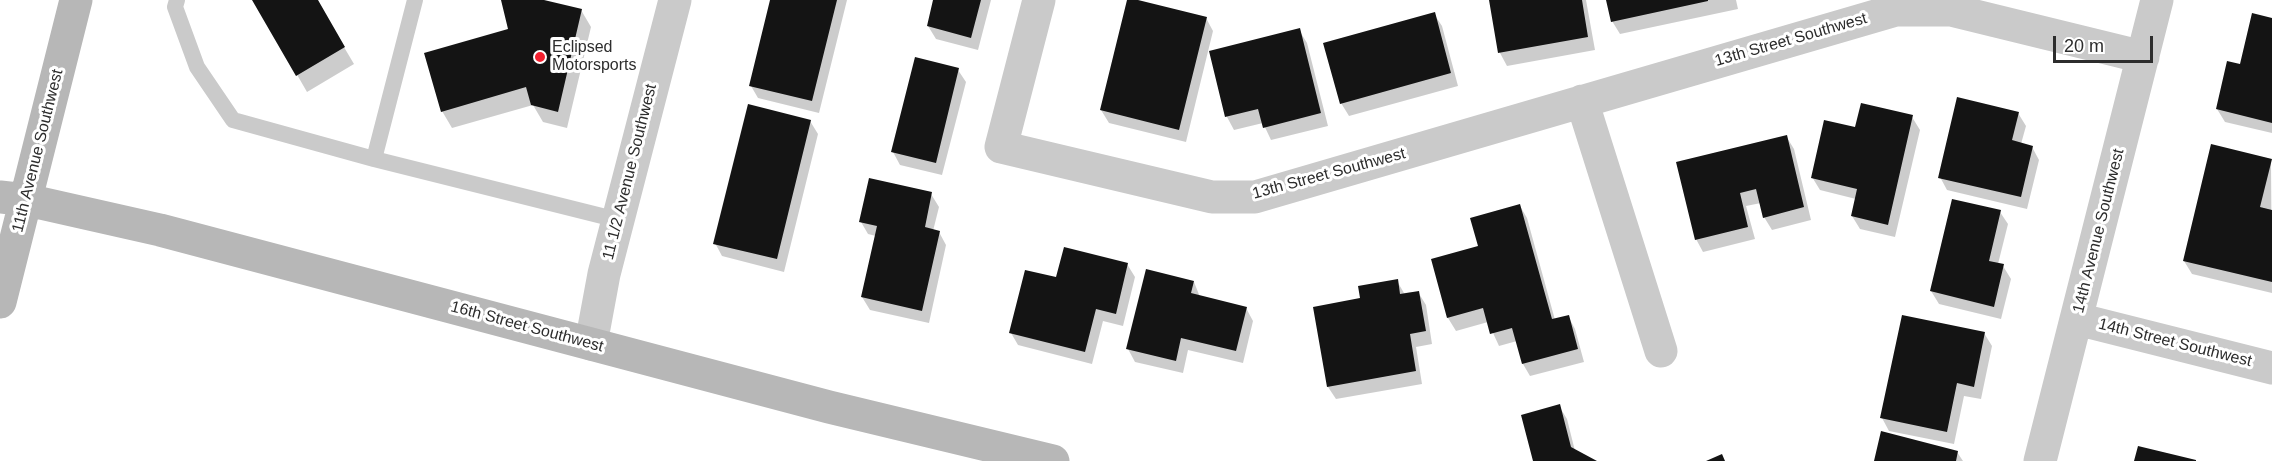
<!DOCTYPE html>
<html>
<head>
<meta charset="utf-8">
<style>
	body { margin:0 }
	#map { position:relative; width:2272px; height:461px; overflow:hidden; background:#fff; font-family:Arial,sans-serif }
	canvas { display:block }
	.scale { position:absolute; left:2053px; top:36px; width:100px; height:27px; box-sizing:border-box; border:3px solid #2d2d2d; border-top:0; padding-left:8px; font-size:18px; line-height:21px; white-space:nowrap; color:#2d2d2d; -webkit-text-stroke:4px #fff; paint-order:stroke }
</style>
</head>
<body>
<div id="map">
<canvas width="2272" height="461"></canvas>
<div class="scale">20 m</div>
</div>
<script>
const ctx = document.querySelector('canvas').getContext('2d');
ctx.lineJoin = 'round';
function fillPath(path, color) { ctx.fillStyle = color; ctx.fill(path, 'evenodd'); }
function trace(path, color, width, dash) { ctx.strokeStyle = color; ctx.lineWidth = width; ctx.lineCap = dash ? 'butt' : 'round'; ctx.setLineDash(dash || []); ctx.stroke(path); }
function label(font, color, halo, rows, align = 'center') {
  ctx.font = font + ' Arial,sans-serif'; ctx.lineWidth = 6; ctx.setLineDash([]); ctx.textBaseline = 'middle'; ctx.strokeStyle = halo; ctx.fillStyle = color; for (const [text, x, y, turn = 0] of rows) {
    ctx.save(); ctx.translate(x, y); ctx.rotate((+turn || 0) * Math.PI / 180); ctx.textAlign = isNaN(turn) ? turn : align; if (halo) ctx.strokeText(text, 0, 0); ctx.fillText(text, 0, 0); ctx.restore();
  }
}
fillPath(new Path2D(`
	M254,0h62l38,64 -47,28z
	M502,0h36l43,10 10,17 -24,101 -24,-6 -10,-17 -81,23 -10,-17 68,-81z
	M772,0h75l-28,113 -61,-15 -7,-12z
	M935,0h56l-13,50 -42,-11 -8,-13z
	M1129,0l77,18 7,13 -27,111 -77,-19 -8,-13z
	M1490,0h96l9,50 -88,16 -7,-13z
	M1608,0h128l2,9 -118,25 -8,-13z
	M1434,14l8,12 16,60 -109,30 -8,-13z
	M2272,19v114l-47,-11 -8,-13 24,-43z
	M1299,30l8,13 21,83 -57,14 -8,-17 -29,7 -7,-13 -17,-65z
	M958,70l8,12 -24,93 -42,-10 -7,-13z
	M2018,113l8,13 -5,18 11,3 7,13 -12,49 -80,-19 -7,-13z
	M1912,117l8,13 -25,107 -35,-8 -8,-13 4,-17 -36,-9 -8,-13 44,-48z
	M810,121l8,13 -34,138 -62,-16 -7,-13z
	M1786,136l8,13 17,71 -39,10 -8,-13 -3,-14 -15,3 9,33 -52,13 -7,-13z
	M2271,160l1,133 -80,-19 -8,-13z
	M931,194l8,13 -6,24 6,1 7,13 -17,78 -59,-13 -8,-13 14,-61 -8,-2 -7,-12z
	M1520,206l7,12 28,102 13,-4 7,13 9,33 -54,14 -7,-12 -6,-23 -18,5 -11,-24 -32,9 -8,-13 -15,-58 47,-13z
	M2000,212l8,12 -10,40 5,2 8,13 -10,40 -62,-15 -8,-13z
	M1127,264l8,13 -12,49 -20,-5 -11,43 -74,-19 -7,-12 46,-54z
	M1397,281l7,12 14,-1 8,13 6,39 -16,3 6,37 -86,15 -8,-12 34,-88z
	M1194,282l6,15 46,11 7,13 -10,42 -55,-13 -5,23 -48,-11 -7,-13z
	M1984,333l8,13 -11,53 -17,-3 -10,48 -65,-13 -7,-13z
	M1559,406l8,13 8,32 19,10h-59z
	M1957,452l6,9h-88z`), '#0003');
fillPath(new Path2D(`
	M252,0h66l27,47 -49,29z
	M501,0h43l38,9 -24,103 -27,-7 -5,-18 -85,25 -17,-59 84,-24z
	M770,0h67l-25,101 -63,-15z
	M933,0h48l-10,38 -44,-12z
	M1127,0h11l69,17 -28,113 -79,-20z
	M1489,0h93l6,37 -90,16z
	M1606,0h102v1l-97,21z
	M1435,12l16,61 -111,31 -17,-61z
	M2252,13l20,5v105l-56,-14 11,-48 13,3z
	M1300,28l21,85 -58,15 -5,-19 -33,8 -16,-66z
	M915,57l44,11 -23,95 -45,-11z
	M1957,97l62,15 -7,28 21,6 -12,51 -83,-19z
	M1861,103l52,12 -25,110 -37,-9 6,-27 -46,-11 13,-58 31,7z
	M748,104l63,16 -34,139 -64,-15z
	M1787,135l17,72 -41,11 -7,-29 -16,4 8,34 -53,13 -19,-78z
	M2211,144l61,15 -12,48 12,3v72l-89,-21z
	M869,178l63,14 -7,35 15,4 -18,80 -61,-14 16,-71 -18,-4z
	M1952,199l49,11 -12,51 15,3 -10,43 -64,-16z
	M1520,204l32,115 17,-4 9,34 -56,15 -10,-36 -22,6 -7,-26 -36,10 -16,-59 47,-13 -8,-28z
	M1064,247l64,16 -12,51 -20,-5 -11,43 -76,-19 16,-63 31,7z
	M1146,269l48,12 -3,12 56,14 -11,44 -55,-13 -5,23 -50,-12z
	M1398,279l2,15 19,-3 7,40 -16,3 6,37 -89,16 -14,-80 47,-9 -2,-12z
	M1902,315l83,17 -11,55 -17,-4 -10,49 -67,-14z
	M1560,404l11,43 26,14h-64l-12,-46z
	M1881,431l77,20 -2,10h-82z
	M2138,446l58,14v1h-62z
	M1722,454l3,7h-19z`), '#141414');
trace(new Path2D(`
	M177,0l-2,7 22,60 36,53 141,39
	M415,0l-41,159 244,61`), '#cacaca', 16);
trace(new Path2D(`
	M1039,0l-38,147 211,50h43l641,-187h55l192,47
	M1582,101l79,250
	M2077,319l195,49
	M591,344l13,-70 71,-274
	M2040,461l117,-461`), '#cacaca', 33);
trace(new Path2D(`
	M0,197l27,3 133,30 669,177 224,54
	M0,302l76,-302`), '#b7b7b7', 33);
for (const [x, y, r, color] of [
	[540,57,6,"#f3202f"]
]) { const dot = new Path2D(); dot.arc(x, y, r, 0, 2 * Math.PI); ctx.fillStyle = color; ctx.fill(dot); trace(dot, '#fff', 2); }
label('16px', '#2d2d2d', '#fff', [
	["13th Street Southwest",1791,40,-16],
	["11th Avenue Southwest",38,151,-76],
	["11 1/2 Avenue Southwest",630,172,-76],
	["13th Street Southwest",1329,174,-15],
	["14th Avenue Southwest",2099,231,-76],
	["16th Street Southwest",527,327,15],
	["14th Street Southwest",2175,343,14]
]);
label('16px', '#2d2d2d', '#fff', [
	["Eclipsed",552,48],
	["Motorsports",552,66]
], 'left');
</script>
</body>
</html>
